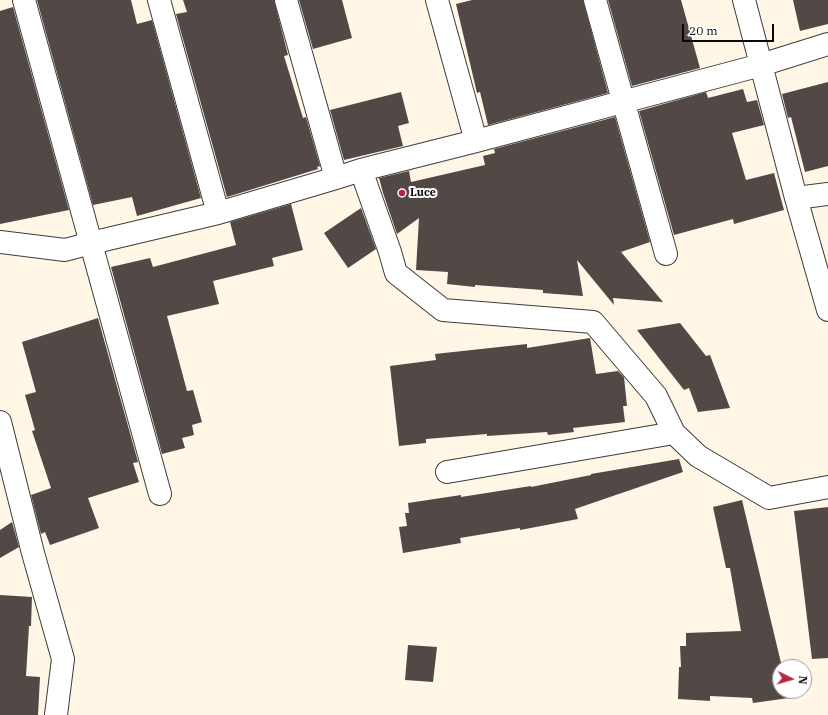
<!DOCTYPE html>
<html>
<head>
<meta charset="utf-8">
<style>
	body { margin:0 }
	#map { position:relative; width:828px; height:715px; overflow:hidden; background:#fff6e6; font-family:"IBM Plex Serif",serif }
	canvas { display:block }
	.north { position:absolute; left:772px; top:659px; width:40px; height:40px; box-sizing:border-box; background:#fff; border:1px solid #9d9d9d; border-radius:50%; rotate:95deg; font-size:11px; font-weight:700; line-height:16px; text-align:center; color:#090909 }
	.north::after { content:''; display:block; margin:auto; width:14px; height:18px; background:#b52642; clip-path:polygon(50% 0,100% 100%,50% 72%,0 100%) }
	.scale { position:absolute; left:682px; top:24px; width:92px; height:18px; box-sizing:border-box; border:2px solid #090909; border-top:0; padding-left:5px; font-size:12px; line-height:14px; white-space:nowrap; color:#090909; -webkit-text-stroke:3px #fff; paint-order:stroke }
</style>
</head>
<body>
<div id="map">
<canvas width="828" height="715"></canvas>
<div class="north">N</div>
<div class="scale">20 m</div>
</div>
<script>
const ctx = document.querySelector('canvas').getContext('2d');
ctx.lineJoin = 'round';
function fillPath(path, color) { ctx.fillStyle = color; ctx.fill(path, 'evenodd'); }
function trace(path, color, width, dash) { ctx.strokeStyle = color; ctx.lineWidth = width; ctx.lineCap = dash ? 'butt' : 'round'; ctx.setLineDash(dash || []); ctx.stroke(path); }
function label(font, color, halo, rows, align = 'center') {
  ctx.font = font + ' "IBM Plex Serif",serif'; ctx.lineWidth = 4; ctx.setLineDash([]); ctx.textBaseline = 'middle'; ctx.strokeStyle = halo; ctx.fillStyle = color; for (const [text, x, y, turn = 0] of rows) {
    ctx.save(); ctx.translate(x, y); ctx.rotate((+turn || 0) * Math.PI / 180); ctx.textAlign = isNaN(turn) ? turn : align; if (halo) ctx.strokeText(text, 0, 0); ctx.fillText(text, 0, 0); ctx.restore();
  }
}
fillPath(new Path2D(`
	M37,0h94l6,24 15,-4 49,178 -64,18 -5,-19 -39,8z
	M183,0h91l14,55 -4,1 19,62 3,-1 14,49 -3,1 1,2 -91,28 -51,-183 11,-2z
	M299,0h43l10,38 -39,11z
	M472,0h111l25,93 -120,32 -8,-33 -3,1 -21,-89z
	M608,0h73l19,68 -68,18z
	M793,0h35v24l-28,7z
	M13,7l56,203 -69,14v-213z
	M828,82v84l-23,6 -14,-55 -3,1 -6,-24z
	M743,89l4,13 10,-2 7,25 -32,8 14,47 28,-7 10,37 -50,14 -1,-5 -59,16 -35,-124 67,-19 2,6z
	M401,92l8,31 -11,3 5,20 -59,14 -14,-50z
	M615,117l35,125 -29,10 42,50 -50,-4 1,7 -37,-45 6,36 -40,-3v-3l-68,-5v2l-28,-3 1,-12 -32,-2 3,-52 -22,16 -14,-41 -4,-15 30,-7 2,11 74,-17 -2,-9 12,-3 -1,-4z
	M291,204l12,46 -31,8 2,8 -61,15 6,23 -52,12 20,75 6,-1 9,32 -10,3 2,10 -12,3 3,10 -23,6 -51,-187 39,-9 3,9 83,-22 -6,-23z
	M361,208l15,41 -28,19 -24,-35z
	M98,318l40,144 -5,1 6,19 -51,16 11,30 -49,17 -5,-13 -4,2 -10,-39 20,-7 -19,-57 3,-1 -10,-35 11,-3 -14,-50z
	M680,323l26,33 4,-1 20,53 -32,4 -9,-24 -5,2 -47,-60z
	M590,338l6,36 22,-3 6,6 3,29h-4l2,16 -52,6 1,4 -26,3 -1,-3 -60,4v-2l-61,5v4l-27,3 -9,-80 46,-6 -1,-6 92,-10v4z
	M679,459l4,13 -108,37 3,10 -58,11v-2l-60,10 1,5 -58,10 -4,-26 8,-1 -2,-13h4l-1,-10 53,-8v2l70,-11v1l60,-12v-1z
	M742,500l40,167h-2v24h8l1,7 -36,5 -1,-5 -42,-2v5l-32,-2 1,-32h2l-1,-21h6v-13l55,-2 -11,-63h-4l-13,-61z
	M828,507v151l-16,1 -18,-148z
	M12,522l7,25 -19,11v-28z
	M0,595l32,2 -1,29h-2l-3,50 14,1 -2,38h-38z
	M408,645l29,2 -4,35 -28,-2z`), '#524946');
const street = new Path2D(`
	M24,0l136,494
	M159,0l59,213
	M286,0l50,178
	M437,0l39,141
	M595,0l71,254
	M744,0l52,198 32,112
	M361,170l29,82 6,21 47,37 150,12 63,74 18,37 24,23 71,42 59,-11
	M796,198l32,-4
	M0,242l65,8 26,-7 127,-30 118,-35 25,-8 115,-29 285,-76 67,-21
	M0,422l33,131 30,106 -7,56
	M447,472l227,-39`);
trace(street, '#3c3c3c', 24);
trace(street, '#fff', 22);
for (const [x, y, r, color] of [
	[402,193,4,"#b52642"]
]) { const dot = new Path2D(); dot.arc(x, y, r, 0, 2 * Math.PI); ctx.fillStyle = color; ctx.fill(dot); trace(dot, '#fff', 1.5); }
label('bold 11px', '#090909', '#fff', [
	["Luce",410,193]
], 'left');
</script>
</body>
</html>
